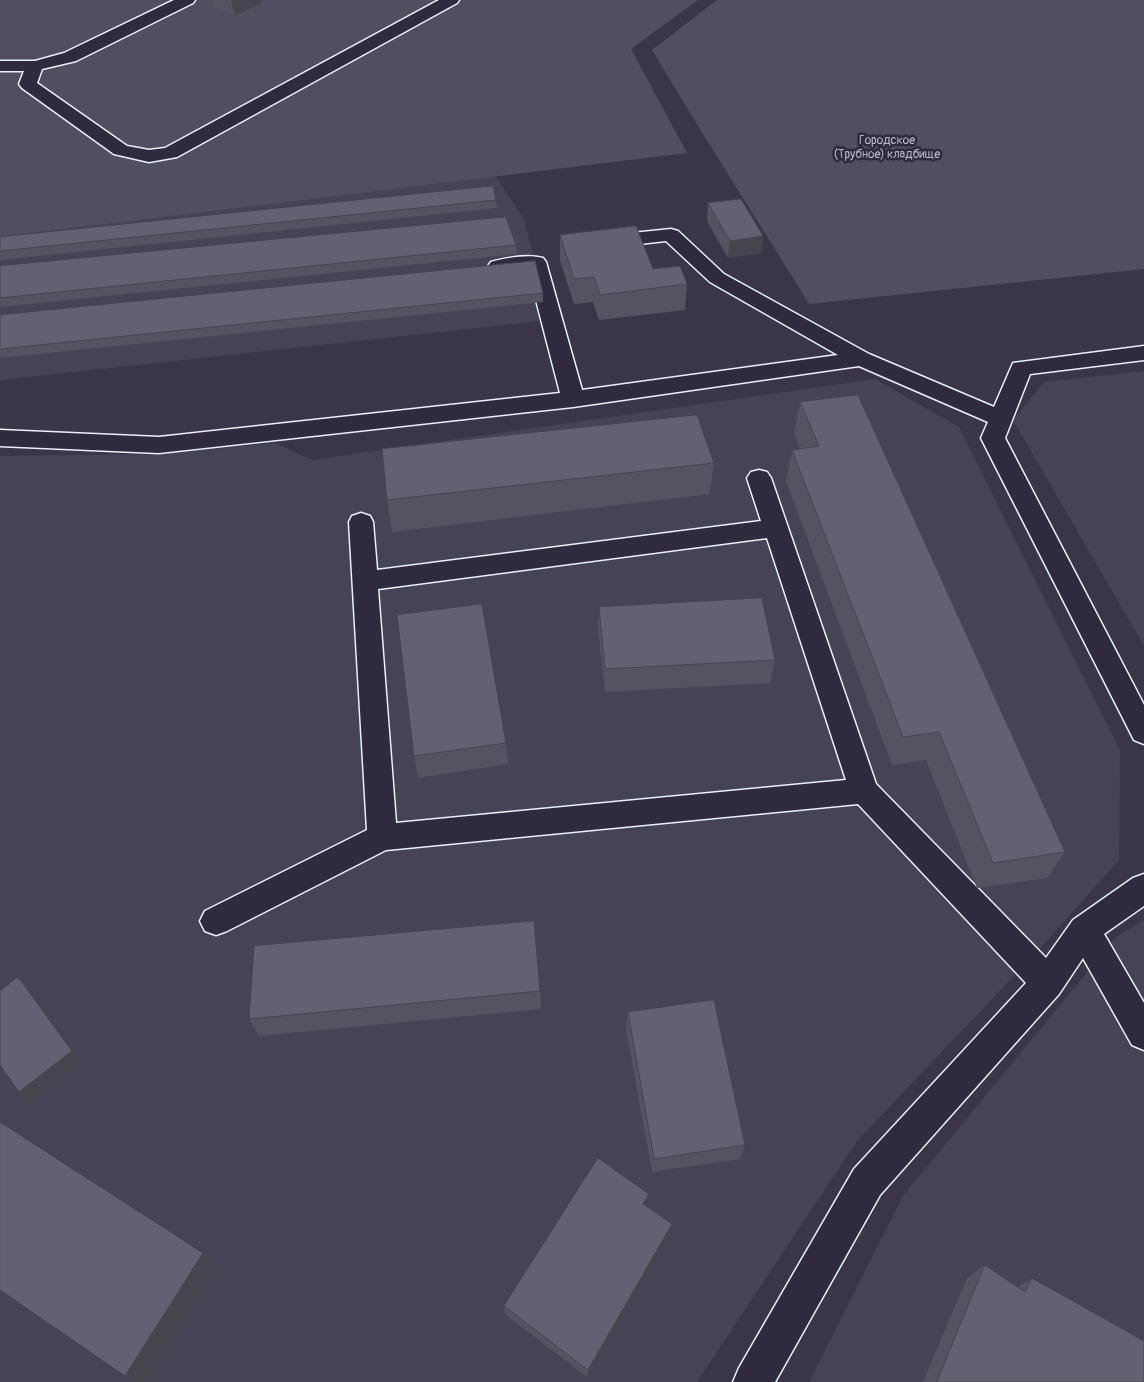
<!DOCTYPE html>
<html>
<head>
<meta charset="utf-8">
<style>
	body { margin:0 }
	canvas { display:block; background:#3a3648 }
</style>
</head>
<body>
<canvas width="1144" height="1382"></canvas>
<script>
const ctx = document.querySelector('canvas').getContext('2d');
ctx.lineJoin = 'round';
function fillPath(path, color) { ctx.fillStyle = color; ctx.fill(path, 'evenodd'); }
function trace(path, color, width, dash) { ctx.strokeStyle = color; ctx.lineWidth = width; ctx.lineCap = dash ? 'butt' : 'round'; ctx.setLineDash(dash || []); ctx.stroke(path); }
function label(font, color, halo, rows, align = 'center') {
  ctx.font = font + ' Pangolin,sans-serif'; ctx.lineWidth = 5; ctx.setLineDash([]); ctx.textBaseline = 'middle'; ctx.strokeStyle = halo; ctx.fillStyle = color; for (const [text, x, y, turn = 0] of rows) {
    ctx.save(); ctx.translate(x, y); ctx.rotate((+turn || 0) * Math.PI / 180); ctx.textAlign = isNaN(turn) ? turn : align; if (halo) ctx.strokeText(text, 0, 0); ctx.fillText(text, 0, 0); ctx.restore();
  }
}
fillPath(new Path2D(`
	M495,175l29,44 26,101 -550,60v-143z
	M1144,371v275l-131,-226 31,-38z
	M875,379l84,48 161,323 -1,110 -73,82 -189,199 -160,241h-697v-926l163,-2 112,-11 37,17z
	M1144,920v462h-335l94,-186 213,-259z`), '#464354');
fillPath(new Path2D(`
	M0,0h698l-67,49 56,104 -687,84z
	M717,0h427v269l-335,35c-52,-85 -106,-168 -157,-254z`), '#504e5f');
const minor = new Path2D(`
	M174,0h21l-2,3 -117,58 -34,8 -5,14 90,63 22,4 16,-2 274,-148h20l-2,3 -280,154 -28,5 -35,-8 -92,-66 -3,-4 5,-13h-24v-10h35l29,-8z
	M671,229l7,2 46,43 145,80 125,53 19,-44 131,-17v14l-114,14 -25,64 139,267v39l-10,-4 -153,-302 7,-16 -129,-56 -286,41 -414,46 -159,-7v-16l159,7 401,-44 -32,-124 -30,3 -7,-2 -3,-4 3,-4c15,-4 37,-8 52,-4l3,4 36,128 256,-35 -128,-73 -44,-41 -63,7 -7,-2 -3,-4 3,-4 7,-2z
	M759,470l8,2 4,6 105,306 170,174 27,-38 60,-42 11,-4v32l-40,28 40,69v47l-12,-5 -49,-87 -24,36 -179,201 -105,187h-42l6,-14 115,-199 172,-186 -168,-179 -472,46 -159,81 -11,4 -11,-4 -5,-10 5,-10 162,-81 -18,-308 3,-6 9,-3 9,3 3,6 4,48 384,-49 -14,-43 4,-6zM767,538l79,242 -450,43 -18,-234z`);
trace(minor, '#e8f1f8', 3);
fillPath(minor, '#2f2a3d');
fillPath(new Path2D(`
	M212,0h51v2l-28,14 -22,-9z
	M496,200l1,8 -497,52v-23z
	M708,203l55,33 -2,17 -33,5 -21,-37z
	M560,235l93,34 34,15 -2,26 -86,10 -6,-18 -19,2 -14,-44z
	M516,245l1,9 -517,53v-41z
	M543,293v9l-543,56v-43z
	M800,402l265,450 -18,26 -70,10 -51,-128 -34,5 -106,-284 6,-31 8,-1 -6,-16z
	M714,463l-4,31 -318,38 -5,-32z
	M599,607l176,53 -5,23 -165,9 -7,-62z
	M506,743l2,21 -90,14 -4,-22z
	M540,991l1,18 -282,27 -10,-17z
	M628,1012l117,133 -5,14 -88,13 -26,-143z
	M647,1206l25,18 -3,12 -82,141 -81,-62 -2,-9z
	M985,1265l33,22 14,-9 112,104h-221l44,-104z`), '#555361');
fillPath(new Path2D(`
	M231,0h32v2l-28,14z
	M763,236l-2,17 -33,5 2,-17z
	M18,977l12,13 53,72 -52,41 -12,-11z
	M649,1194l-2,12 -4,-2z
	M672,1224l-3,12 -82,141 1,-7z
	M203,1253l16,13 -71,116h-9l-14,-6z`), '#45444f');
const building = new Path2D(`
	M493,186l3,14 -496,51v-14z
	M741,199l22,37 -33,5 -22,-38z
	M506,217l10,28 -516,53v-32z
	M636,226l17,43 27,-3 7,18 -87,11 -6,-18 -20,2 -14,-44z
	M535,261l8,32 -543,56v-34z
	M858,395l207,457 -72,11 -54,-131 -36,5 -111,-287 27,-4 -19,-44z
	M697,415l17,48 -327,37 -5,-51z
	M762,598l13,62 -170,9 -6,-62z
	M482,604l24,139 -92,13 -17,-141z
	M534,921l6,70 -291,28 5,-73z
	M18,977l54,74 -53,41 -19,-27v-74z
	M714,1000l31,145 -91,14 -26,-147z
	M0,1122l203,131 -78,123 -125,-86z
	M598,1158l51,36 -6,10 29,20 -84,146 -84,-64z
	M985,1265l40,27 7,-14 112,63v41h-207z`);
fillPath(building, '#636171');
trace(building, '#45444f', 1);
label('12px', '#b3b8c2', '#2f2a3d', [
	["Городское",887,141],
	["(Трубное) кладбище",887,155]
]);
</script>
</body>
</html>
